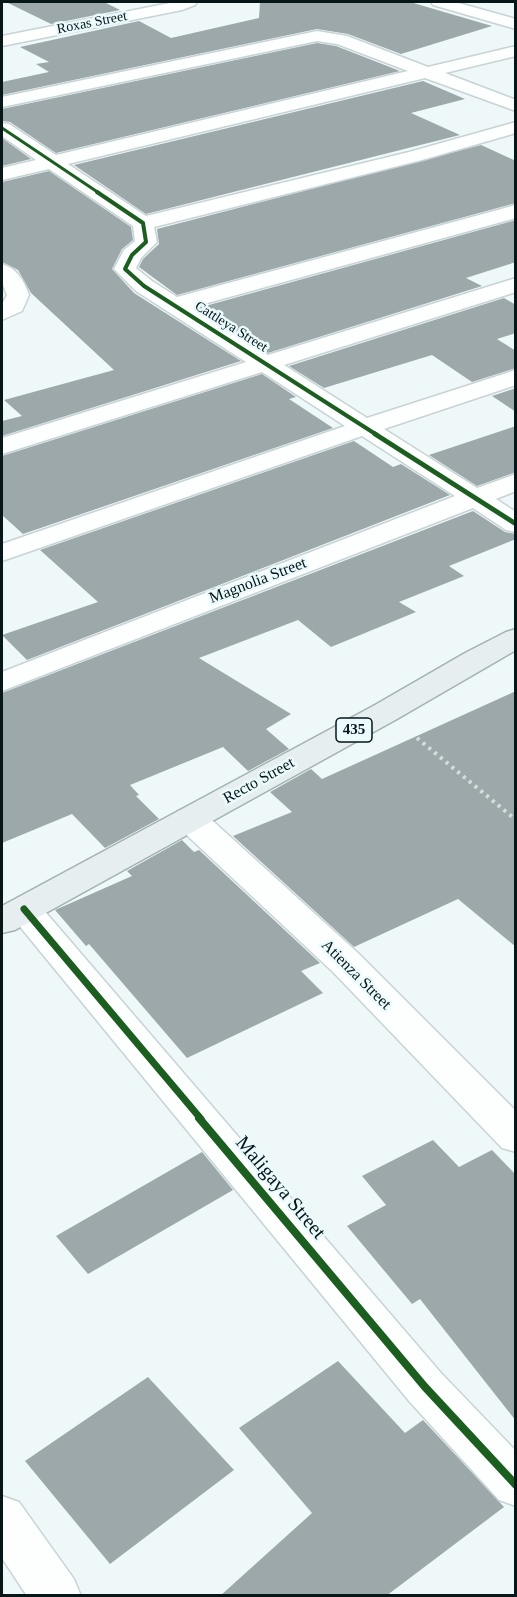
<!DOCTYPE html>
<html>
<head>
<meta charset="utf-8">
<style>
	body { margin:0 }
	#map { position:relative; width:517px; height:1597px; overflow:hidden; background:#eff8f9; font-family:"Times New Roman",serif }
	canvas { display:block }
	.frame { position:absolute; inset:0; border:3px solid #071618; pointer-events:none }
</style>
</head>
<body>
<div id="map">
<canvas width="517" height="1597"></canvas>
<div class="frame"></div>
</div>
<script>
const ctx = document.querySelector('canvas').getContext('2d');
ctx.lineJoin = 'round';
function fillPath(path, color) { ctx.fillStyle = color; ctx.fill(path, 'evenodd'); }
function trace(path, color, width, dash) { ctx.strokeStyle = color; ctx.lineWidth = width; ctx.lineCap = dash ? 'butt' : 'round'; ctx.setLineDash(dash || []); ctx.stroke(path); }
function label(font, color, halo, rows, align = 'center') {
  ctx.font = font + ' "Times New Roman",serif'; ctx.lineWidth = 5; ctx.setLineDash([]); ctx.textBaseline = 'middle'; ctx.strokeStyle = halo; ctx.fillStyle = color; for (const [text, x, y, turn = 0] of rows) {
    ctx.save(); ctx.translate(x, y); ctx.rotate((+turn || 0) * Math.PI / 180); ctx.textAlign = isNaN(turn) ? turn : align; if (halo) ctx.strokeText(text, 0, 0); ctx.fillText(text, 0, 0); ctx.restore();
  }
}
fillPath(new Path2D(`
	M6,2h98l16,8 -69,14z
	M260,2h150l82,24 -91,28 -53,-20 -31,-5 -315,66v-13l47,-10 -13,-8 13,-2 -29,-15 119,-26 32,17 88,-20z
	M317,43l19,3 64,25 -344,82 -46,-31 -8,-1v-12z
	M423,81l42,18 -54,14 49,22 -314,79 -72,-49z
	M2,138l29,21 -29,7z
	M481,145l35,16v42l-339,92 -38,-28 4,-8 16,-15 -2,-15z
	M49,171l82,56 2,13 -11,9 -10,20 22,24 107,68 -239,75v-15l20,-5 -18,-16 110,-30 -83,-77 -13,-23 -16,-8v-80z
	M516,220v42l-50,16 16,8 -214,67 -70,-45z
	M504,298l12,7v28l-19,6 19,12v17l-44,14 -40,-27 -108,33 -35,-22z
	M262,374l34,23 -7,2 44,29 -310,106 -21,-19v-59z
	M516,388v24l-24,-16z
	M516,426v46l-39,14 -48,-31z
	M354,441l39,26 8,-3 49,31 -423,165 -25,-25 96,-33 -58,-52z
	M473,511l32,21 11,2v5l-67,27 15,10 -65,26 17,10 -85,35 -33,-27 -99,38 92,56 -25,15 23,20 -41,22 -25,-24 -93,38 9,10 -3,1 23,23 -54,29 -33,-34 -70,29v-150z
	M516,691v256l-58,-48 -104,48 -121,-111 59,-24 -22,-20 41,-23 11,10z
	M182,840l12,12 5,-2 121,113 -19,8 22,22 -136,65 -98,-114 -3,2 -31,-36 77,-34 -5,-5z
	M433,1140l26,27 33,-17 24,25v246l-96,-122 -8,5 -65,-78 39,-21 -24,-29z
	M202,1152l31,38 -145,84 -32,-38z
	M338,1361l67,72 18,-13 81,87 -118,89h-166l92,-83 -73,-85z
	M148,1377l86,93 -124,94 -85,-103z`), '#9ca8a9');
const minor = new Path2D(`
	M175,2h22l-2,3 -13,5 -180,36v-10z
	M431,2h24l61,17v10l-83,-24z
	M317,31l30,5 81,31 88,-21v10l-71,17 71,27v11l-91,-33 -357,86 78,52 263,-64 107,-30v11l-94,27 -268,67 3,15 -16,16 -5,10 16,13 25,16 339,-92v13l-323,89 75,48 248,-77v14l-232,73 83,53 149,-48v15l-132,44 93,59 39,-14v17l-20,8 20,13v20l-10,-2 -33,-22 -471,183v-19l453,-176 -93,-60 -360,125v-17l343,-118 -83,-54 -260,82v-16l244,-76 -110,-71 -22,-22 10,-19 11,-9 -2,-15 -84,-57 -47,11v-12l34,-8 -34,-24v-13l7,1 47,31 352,-84 -71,-27 -20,-3 -315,66v-10z
	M2,264c15,4 22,17 27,31l-7,16 -20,9v-16l5,-9 -5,-12z
	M190,808l12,3 157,143 157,157v41l-14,-4 -169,-176 -155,-145 -5,-8 5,-8z
	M24,897l12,4 405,472 75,78v55l-17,-6 -90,-99 -397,-484 -6,-8 6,-8z
	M2,1496l17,6 55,77 7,17h-54l-25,-38z`);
const primary = new Path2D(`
	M516,629v21l-119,69 -382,211 -13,3v-27l373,-201 90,-52 41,-21z`);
trace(minor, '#c8d3d5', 3);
trace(primary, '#a1b2b4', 3);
trace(new Path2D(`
	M417,738l99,82`), '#d9dcdd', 4, [3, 4.5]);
fillPath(minor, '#fdfefe');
fillPath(primary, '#e6eeef');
trace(new Path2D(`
	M2,128l97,65`), '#1b5e20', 3);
trace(new Path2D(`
	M97,192l46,31 3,19 -14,13 -7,14 19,17 233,149`), '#1b5e20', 4);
trace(new Path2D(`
	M375,434l141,90`), '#1b5e20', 5);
trace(new Path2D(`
	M24,909l177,210`), '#1b5e20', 7);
trace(new Path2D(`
	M199,1118l226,269 91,98`), '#1b5e20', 8);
label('14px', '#071618', '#ebfbfd', [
	["Roxas Street",92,23,-11],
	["Cattleya Street",231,327,32]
]);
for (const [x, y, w] of [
	[354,730,36]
]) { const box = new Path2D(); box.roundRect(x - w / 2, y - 12, w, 24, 4.5); ctx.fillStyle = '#ebfbfd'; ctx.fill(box); trace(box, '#071618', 1.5); }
label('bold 15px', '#071618', null, [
	["435",354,730]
]);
label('16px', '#071618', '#ebfbfd', [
	["Magnolia Street",258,581,-21],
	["Recto Street",259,781,-29],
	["Atienza Street",356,975,45]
]);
label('20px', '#071618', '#ebfbfd', [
	["Maligaya Street",280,1188,50]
]);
</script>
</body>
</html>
